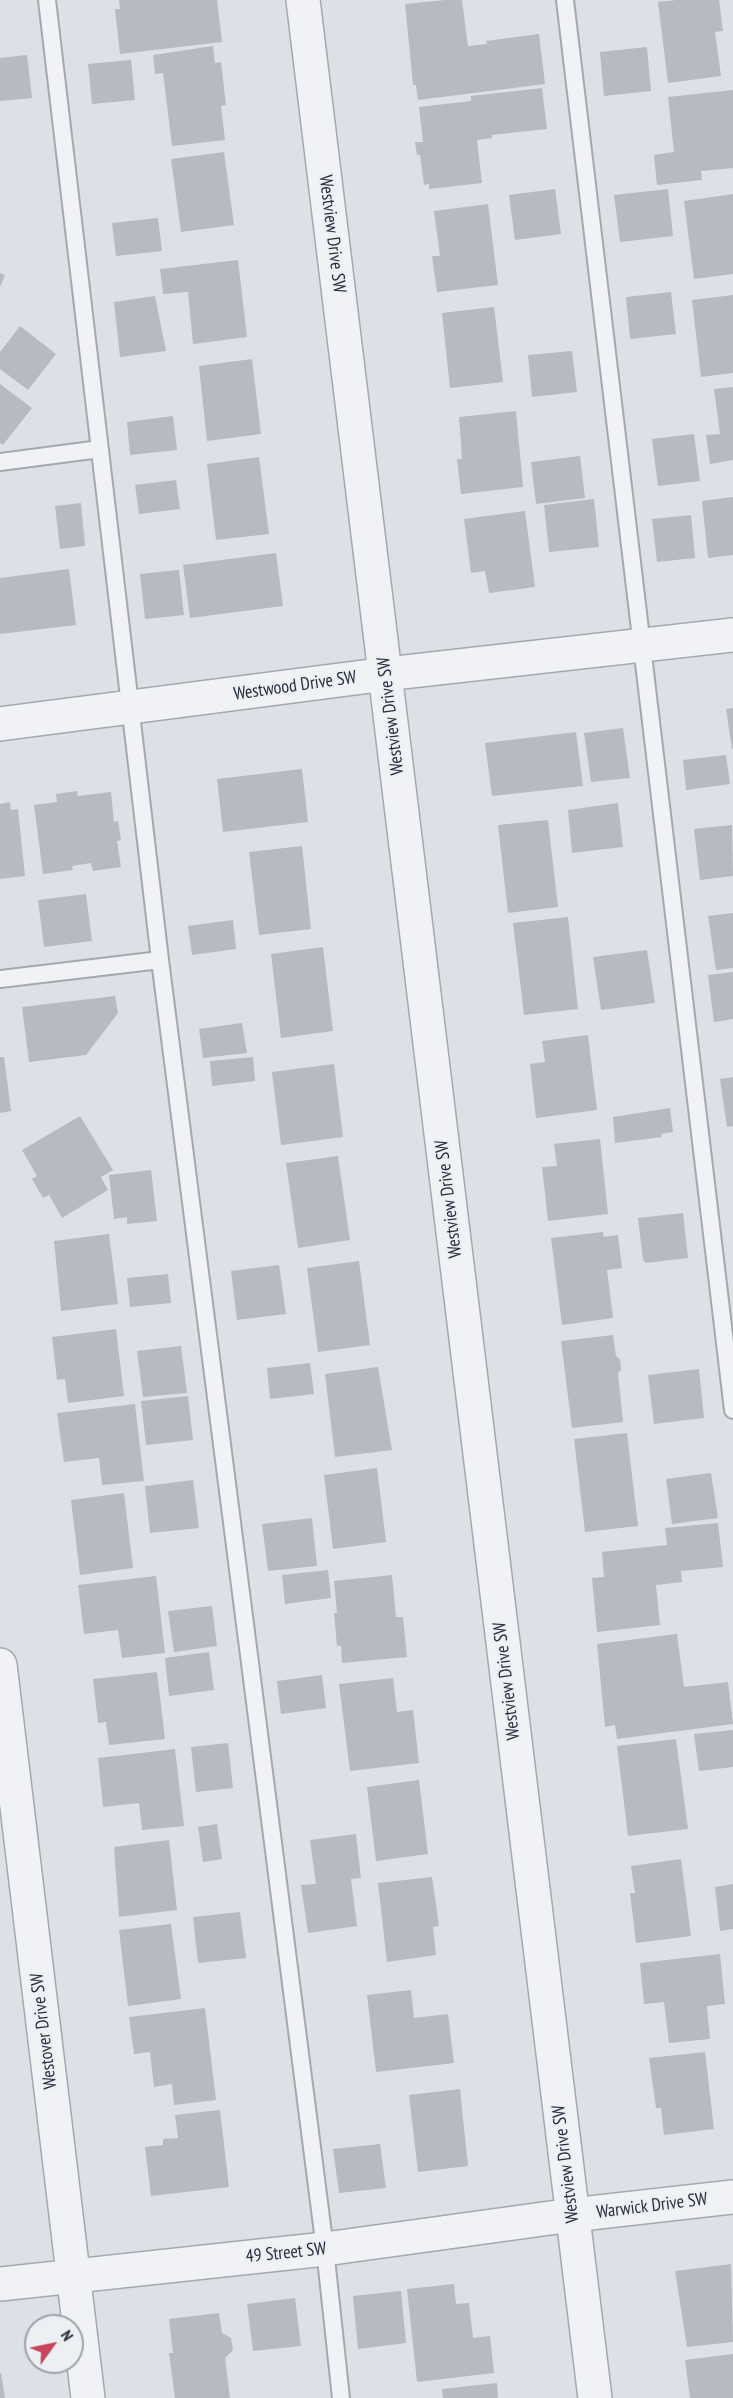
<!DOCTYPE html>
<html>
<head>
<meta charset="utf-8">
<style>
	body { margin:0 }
	#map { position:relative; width:733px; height:2398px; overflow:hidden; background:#dde1e7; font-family:"PT Sans Narrow",sans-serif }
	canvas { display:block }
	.north { position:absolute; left:24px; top:2314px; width:60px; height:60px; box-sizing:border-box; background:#ecf0f4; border:2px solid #9da3ab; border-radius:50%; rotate:57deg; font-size:16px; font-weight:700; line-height:24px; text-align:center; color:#272f3d }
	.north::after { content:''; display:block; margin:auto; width:21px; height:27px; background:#c9455b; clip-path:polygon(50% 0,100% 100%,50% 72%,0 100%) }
</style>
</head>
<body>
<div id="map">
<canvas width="733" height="2398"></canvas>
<div class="north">N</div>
</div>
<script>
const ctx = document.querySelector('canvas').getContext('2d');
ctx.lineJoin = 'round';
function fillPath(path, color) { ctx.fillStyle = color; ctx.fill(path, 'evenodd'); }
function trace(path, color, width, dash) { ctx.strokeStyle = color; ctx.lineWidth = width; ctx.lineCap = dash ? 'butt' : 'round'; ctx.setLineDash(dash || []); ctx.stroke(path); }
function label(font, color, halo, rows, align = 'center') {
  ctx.font = font + ' "PT Sans Narrow",sans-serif'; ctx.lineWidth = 4.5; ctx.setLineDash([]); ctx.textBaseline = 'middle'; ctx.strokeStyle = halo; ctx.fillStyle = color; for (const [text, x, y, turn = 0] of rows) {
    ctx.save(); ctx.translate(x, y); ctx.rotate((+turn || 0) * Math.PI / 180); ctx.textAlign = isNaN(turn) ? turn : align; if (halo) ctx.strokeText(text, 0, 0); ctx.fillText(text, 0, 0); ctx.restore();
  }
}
fillPath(new Path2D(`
	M119,0h98l5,42 -102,12 -5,-45h5z
	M445,0h17l6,46 19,-2 -1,-3 53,-7 6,50 -127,16 -2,-15h-3l-8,-81z
	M676,0h43l4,31 -8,1 6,44 -53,7 -10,-81z
	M213,46l2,17 6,-1 5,43 -5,1 4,34 -53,6 -9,-73 -8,1 -2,-19z
	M647,47l4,44 -47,5 -4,-44z
	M27,55l5,43 -32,3v-43z
	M131,60l4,40 -43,4 -4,-40z
	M542,88l5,41 -55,6v3l-15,2 5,43 -53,6v-5l-5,1 -4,-30h-3l-2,-13h8l-4,-35 52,-6v-5z
	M733,90v78l-32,3 1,9 -45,5 -3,-30 20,-3 -6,-55z
	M224,152l10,73 -53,7 -10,-73z
	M555,189l6,45 -46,6 -6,-45z
	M668,189l5,47 -53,6 -6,-47z
	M733,194v80l-39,5 -10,-78z
	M488,204l10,81 -61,7 -5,-36h8l-6,-45z
	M158,218l4,33 -46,5 -4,-33z
	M238,260l9,77 -54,7 -5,-52 -25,2 -3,-25z
	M0,273l5,2 -5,12z
	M671,292l5,42 -46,5 -4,-42z
	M733,295v78l-32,4 -9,-77z
	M155,296l11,55 -46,6 -6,-55z
	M494,307l9,75 -53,6 -8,-75z
	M20,326l36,28 -28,36 -28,-21v-17z
	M572,351l5,41 -45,5 -4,-42z
	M252,359l9,75 -54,7 -8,-75z
	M0,384l32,24 -29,37 -3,-2z
	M733,387v73l-23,4 -4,-29 14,-1 -6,-45z
	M516,411l7,76 -62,7 -4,-35h5l-3,-42z
	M173,416l4,34 -47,5 -3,-33z
	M694,434l6,47 -42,5 -6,-47z
	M580,456l5,42 -49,6 -5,-42z
	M259,457l10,77 -53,6 -9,-76z
	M176,480l4,29 -41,5 -4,-29z
	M733,497v58l-25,3 -6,-57z
	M594,499l5,48 -50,5 -5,-47z
	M81,503l4,43 -25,3 -5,-43z
	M525,511l10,76 -46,6 -4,-22 -14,2 -7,-54z
	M691,515l4,43 -38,4 -5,-43z
	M276,553l7,53 -93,12 -7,-53z
	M69,569l7,56 -76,9v-56z
	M179,570l5,45 -39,4 -5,-45z
	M733,708v41h-1l-6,-40z
	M623,728l7,50 -39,4 -7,-49z
	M576,732l7,54 -91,10 -7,-53z
	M726,755l4,29 -44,6 -3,-30z
	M302,769l6,53 -85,10 -6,-53z
	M77,791l1,5 33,-4 3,30 4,-1 3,19 -4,1 4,26 -28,4 -2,-8 -19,3 1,4 -30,4 -9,-69 23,-3 -1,-8z
	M10,802l1,8 7,-1 7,67 -25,3v-75z
	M618,803l5,44 -51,6 -4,-43z
	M548,820l10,87 -50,6 -10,-88z
	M732,825l1,51 -33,4 -6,-51z
	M302,846l9,83 -52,6 -10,-83z
	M86,894l6,47 -48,6 -6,-47z
	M733,913v55l-17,2 -8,-54z
	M568,917l10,92 -54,6 -11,-92z
	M233,920l3,29 -44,6 -4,-29z
	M323,947l10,84 -52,7 -10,-84z
	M647,950l8,53 -54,7 -8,-53z
	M733,972v47l-19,3 -6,-47z
	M115,996l3,17 -32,42 -57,7 -7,-55z
	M242,1023l5,30 -44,5 -4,-29z
	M588,1035l9,75 -61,8 -6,-54 15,-2 -3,-21z
	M0,1057h4l7,54 -11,2z
	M253,1057l2,24 -43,5 -2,-25z
	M334,1064l9,73 -62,8 -9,-73z
	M733,1077v49l-6,1 -7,-48z
	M670,1108l3,24 -12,2 1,3 -47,6 -2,-26z
	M80,1116l33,54 -12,7 7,13 -46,28 -13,-23 -6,3 -11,-19 5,-3 -15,-26z
	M600,1139l8,75 -60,7 -6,-54 15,-1 -3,-22z
	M338,1156l12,84 -52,8 -12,-85z
	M151,1170l6,51 -30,3v-7l-13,2 -5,-44z
	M683,1213l5,45 -42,5 -3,-3 -5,-42z
	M603,1232l1,5 14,-2 4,33 -15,2 6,48 -51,7 -11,-87z
	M109,1234l9,70 -57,7 -7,-70z
	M359,1261l11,84 -52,7 -11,-84z
	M279,1265l7,49 -49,6 -6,-49z
	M168,1274l3,29 -41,4 -3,-29z
	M116,1329l8,67 -56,7 -3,-24 -8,1 -5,-43z
	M613,1335l3,21 4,3 1,11 -3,3 5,49 -51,6 -11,-87z
	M181,1346l6,47 -44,4 -6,-46z
	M310,1363l4,31 -44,5 -3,-31z
	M378,1367l14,83 -57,7 -10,-83z
	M699,1369l5,49 -50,6 -6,-49z
	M188,1396l5,44 -47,5 -5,-44z
	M135,1404l9,77 -42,4 -3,-27 -35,4 -7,-49z
	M627,1433l11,93 -53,6 -11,-93z
	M377,1468l9,74 -53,7 -9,-74z
	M711,1473l7,45 -46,6 -6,-45z
	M193,1480l6,48 -49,5 -5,-47z
	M124,1493l9,75 -53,7 -9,-75z
	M312,1518l5,48 -49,5 -6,-47z
	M718,1523l5,44 -42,4 1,11 -26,3 4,40 -63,7 -5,-54 12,-1 -2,-25 65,-7 -2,-17z
	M328,1570l3,28 -46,6 -3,-29z
	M392,1575l4,42h7l4,40 -65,6 -1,-17h-4l-3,-33h3l-3,-32z
	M156,1576l9,77 -43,5 -4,-28 -34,4 -6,-49z
	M212,1606l5,40 -43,6 -6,-41z
	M677,1634l7,53 44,-5 5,42 -116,15 -2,-14 -10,2 -8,-83z
	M209,1652l5,38 -45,6 -4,-38z
	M157,1672l8,67 -56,6 -3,-23 -8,1 -5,-44z
	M322,1675l4,33 -45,6 -4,-33z
	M393,1678l4,34 16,-2 6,53 -69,8 -11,-87z
	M733,1730v37l-34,4 -5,-37z
	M676,1739l12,90 -60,7 -11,-90z
	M228,1743l5,45 -37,4 -5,-45z
	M175,1749l9,77 -42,4 -3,-27 -36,4 -5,-49z
	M419,1780l9,74 -52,7 -9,-74z
	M217,1824l5,35 -19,3 -5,-35z
	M356,1834l5,44 -10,1 6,47 -49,7 -7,-48 15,-1 -6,-44z
	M169,1840l8,70 -58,7 -5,-70z
	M681,1859l10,77 -55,7 -6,-50h5l-4,-27z
	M432,1877l7,49 -6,1 3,28 -49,7 -9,-79z
	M733,1884v45l-13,2 -5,-44z
	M240,1912l6,46 -48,5 -5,-46z
	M171,1924l10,75 -53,7 -9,-76z
	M720,1954l5,50 -18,2 3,33 -41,4 -5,-41 -20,2 -4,-41z
	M411,1990l3,28 34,-4 6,49 -78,9 -9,-77z
	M205,2008l11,92 -42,5 -2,-21 -18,3 -4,-35 -16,2 -5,-37z
	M705,2052l9,77 -50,6 -3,-27h-5l-7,-50z
	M460,2089l8,77 -50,6 -9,-77z
	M220,2110l9,77 -78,9 -6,-49 18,-2v-6l15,-1 -3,-23z
	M380,2144l6,44 -47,5 -6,-44z
	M731,2264l2,78 -46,5 -12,-76z
	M454,2284l2,20 13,-1 4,35 17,-2 4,37 -77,9 -10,-93z
	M401,2291l5,52 -48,6 -5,-53z
	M295,2298l6,48 -48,5 -6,-47z
	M219,2313l3,20 9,5 2,12 -8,8 5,40h-55l-6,-45h4l-4,-34z
	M733,2354v44h-43l-5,-38z
	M0,2373h1l4,25h-5z
	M497,2383l1,15h-55l-1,-9z`), '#b5bac3');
const service = new Path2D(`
	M47,0l113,960 165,1289 16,149
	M565,0l168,1410
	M0,462l100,-13
	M0,979l160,-19`);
const minor = new Path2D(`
	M303,0l292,2398
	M0,724l386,-50 347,-39
	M0,1665l88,733
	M0,2284l325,-35 247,-34 161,-18`);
trace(service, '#a3a8b1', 20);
trace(minor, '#a3a8b1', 36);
trace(service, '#f0f2f5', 16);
trace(minor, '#f0f2f5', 33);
label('18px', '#272f3d', '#ecf0f4', [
	["Westview Drive SW",332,234,83],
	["Westwood Drive SW",295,686,-8],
	["Westview Drive SW",391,716,-97],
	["Westview Drive SW",449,1199,-97],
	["Westview Drive SW",507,1681,-97],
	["Westover Drive SW",44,2031,-97],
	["Westview Drive SW",566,2164,-97],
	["Warwick Drive SW",652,2206,-7],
	["49 Street SW",286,2253,-6]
]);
</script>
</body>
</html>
